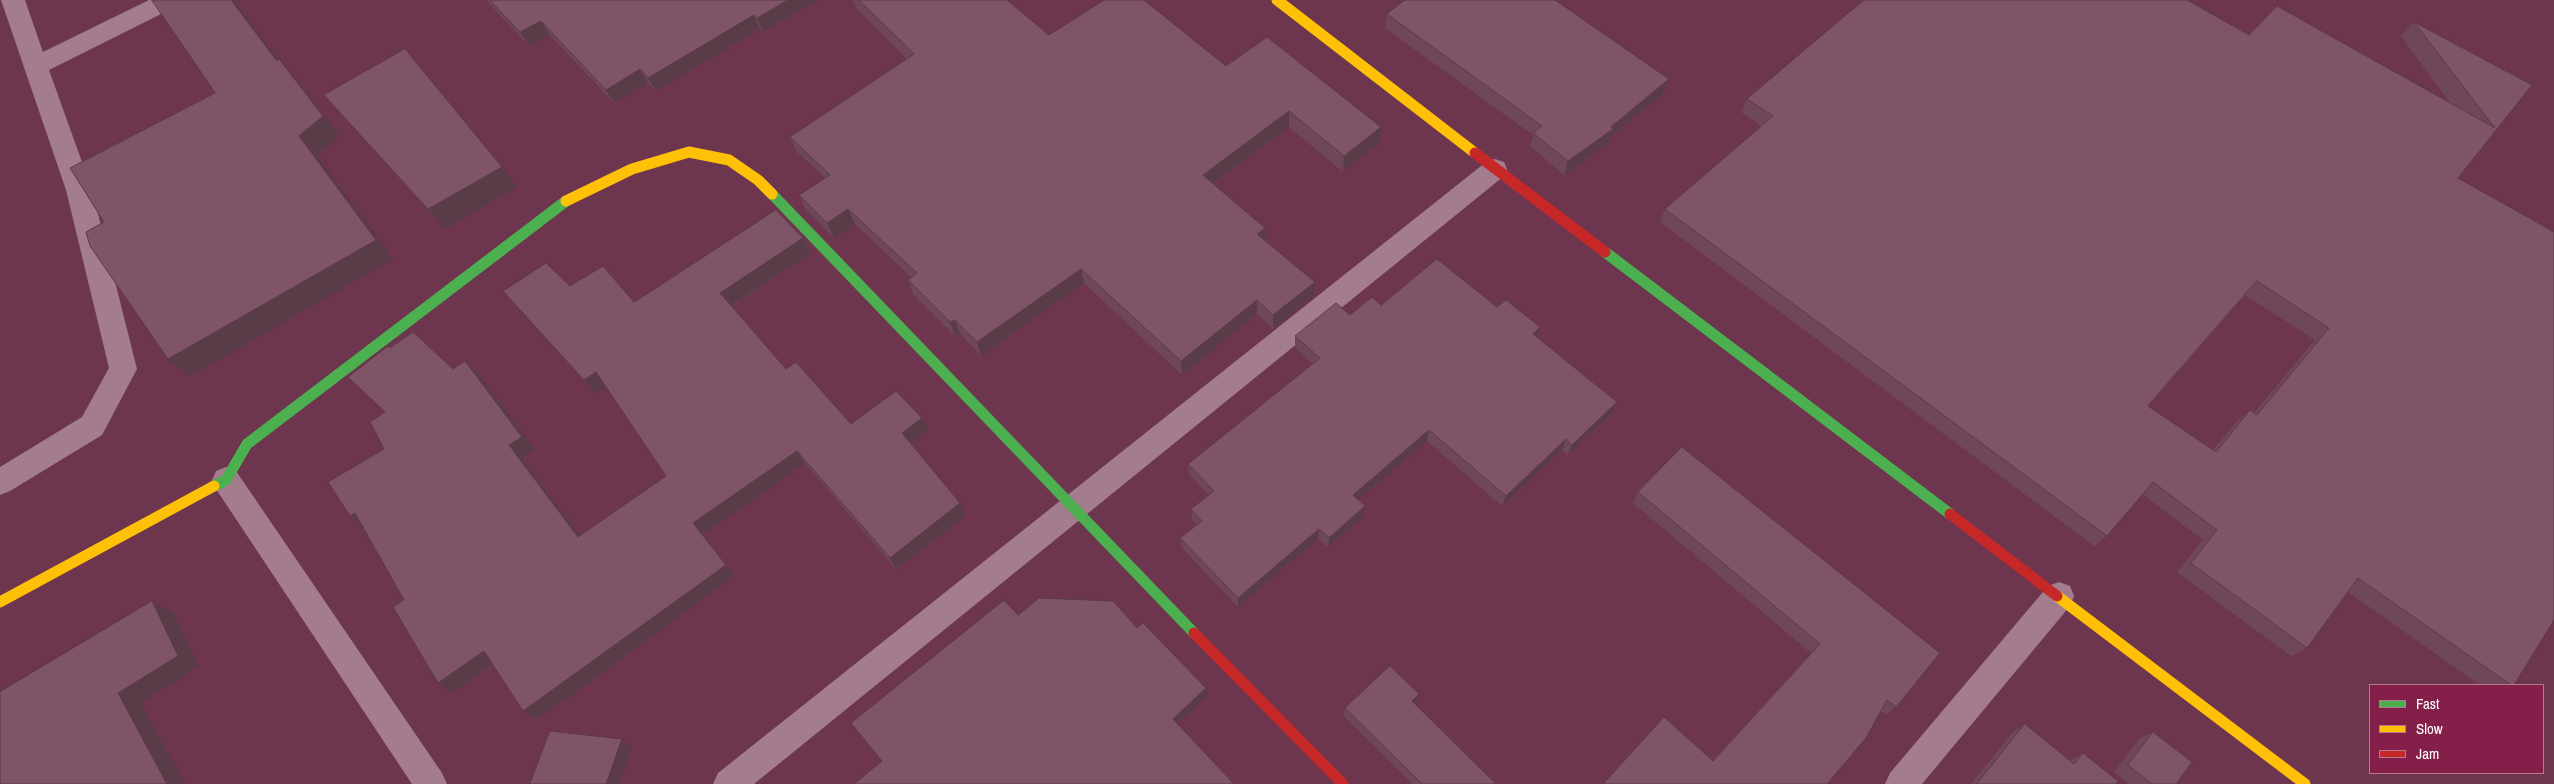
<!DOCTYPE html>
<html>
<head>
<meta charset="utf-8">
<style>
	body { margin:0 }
	#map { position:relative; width:2554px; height:784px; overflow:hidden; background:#6d364e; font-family:"Archivo Narrow",sans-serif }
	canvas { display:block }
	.legend { position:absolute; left:2369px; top:684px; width:175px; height:90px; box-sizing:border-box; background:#841f4a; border:1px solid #b57992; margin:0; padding:6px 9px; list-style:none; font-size:15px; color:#fff }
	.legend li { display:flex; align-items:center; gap:10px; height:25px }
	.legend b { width:25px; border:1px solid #b57992 }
</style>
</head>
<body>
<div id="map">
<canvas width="2554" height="784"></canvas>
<ul class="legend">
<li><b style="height:6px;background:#4caf50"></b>Fast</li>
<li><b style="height:6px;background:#ffc107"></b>Slow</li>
<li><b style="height:6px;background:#c62828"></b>Jam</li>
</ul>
</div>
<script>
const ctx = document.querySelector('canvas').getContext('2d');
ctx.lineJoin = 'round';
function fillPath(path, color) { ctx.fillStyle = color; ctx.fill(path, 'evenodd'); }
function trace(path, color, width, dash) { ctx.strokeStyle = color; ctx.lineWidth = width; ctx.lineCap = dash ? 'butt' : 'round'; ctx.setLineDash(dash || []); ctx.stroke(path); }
fillPath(new Path2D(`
	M1,0h24l18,52 106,-52h32l-4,6 -128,64 43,120 45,179 -35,66 -92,56 -10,4v-28l82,-50 27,-49 -43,-178z
	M1495,159l9,3 3,7 -3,7 -750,608h-41l5,-11 768,-611z
	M226,467l10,4 206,302 5,11h-35l-196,-295 -4,-9 4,-9z
	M2059,582l11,4 4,10 -4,10 -148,178h-37l5,-11 158,-187z`), '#a37c8e');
trace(new Path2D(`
	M772,194l422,439
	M1605,252l345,262
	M214,486l12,-6 21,-36 319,-243`), '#4caf50', 11);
trace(new Path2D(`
	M1277,0l198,153
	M566,201l66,-32 57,-17 40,8 29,20 14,14
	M2057,596l248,188
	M0,602l214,-116`), '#ffc107', 11);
trace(new Path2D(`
	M1475,153l130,99
	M1950,514l107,82
	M1194,633l149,151`), '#c62828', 11);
fillPath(new Path2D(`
	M486,0h332l-55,32 -3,-3 -104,62 -8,-8 -34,20 -64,-68 -21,11z
	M853,0h154l42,35 177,31 154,77 -37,29 -54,-45 -76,57 52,44v13l50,41 -1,14 -41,33 -16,-15 -75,61 -98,-92 -103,73 -21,-23 -5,3 -42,-42 -5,-14 3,-3 -56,-53 -21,14 -28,-28 -7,-15 26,-17 -28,-26 -7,-15 117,-78 -51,-51z
	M1387,14l277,79 -54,44 -1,5 -45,33 -34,-29 3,-11 -148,-107z
	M2414,22l118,63 -74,93 56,507h-34l-132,-93 -41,56 -16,8 -114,-84 26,-32 -61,-46 -35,42 -13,10 -434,-324 5,-13 96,-83 -20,-14 6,-13 502,-64 202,69 -50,-68zM2245,295l70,45 -61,73 -4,-3 -13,11 -24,29 -65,-44z
	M324,95l193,92 -72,42 -102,-113z
	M803,238l8,15 -79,53 54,63 65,55 77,7 -17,13 49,59 6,12 -70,54 -91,-106 -102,72 32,41 -198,144 -44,-55 -40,28 -49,-93 -43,-76 -11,-8 34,-67 1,-37 5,-64 63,21 12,-8 14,13 56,76 -13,8 58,77 86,-59 -60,-89 -10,7 -93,-103 67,-5 64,16z
	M1381,305l116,2 43,20 -3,10 80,65 -5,11 -44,42 -6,-5 -60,56 -75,-65 -69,58 7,7 -1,10 -36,31 -10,-8 -80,68 -56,-59 -2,-10 17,-13 -5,-6 -1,-10 18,-14 -20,-21 -1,-10 125,-100 -18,-16v-12l55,-21z
	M1638,492l258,215 -10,8 -5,-4 -168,49 98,-107 -178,-150z
	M1419,694l-2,8 -2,2 81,80h-83l-69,-68 1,-8z
	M2025,724l44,37 14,-8 33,31h-145l42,-52z
	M2153,732l23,52h-47l-15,-12 25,-33z`), '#6e4859');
fillPath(new Path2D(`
	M231,0h3l61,81 -18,-20z
	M788,0h30l-55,32 -6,-14z
	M754,15l6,14 -104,62 -8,-13z
	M541,21l9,14 -21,11 -9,-14z
	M279,59l18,21 43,56 -23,19 76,104 -202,117 -23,-17 131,-223z
	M640,69l8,14 -34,20 -8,-13z
	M1669,79l-5,14 -54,44 -1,5 -45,33 4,-14z
	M1289,111v16l-85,63 -1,-15z
	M1381,127l-1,16 -37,29 1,-16z
	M502,167l15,20 -72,42 -17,-20z
	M848,209l7,15 -21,14 -7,-15z
	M1265,228v15l-8,-9z
	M803,238l8,15 -82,54 -9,-14z
	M1081,269l3,14 -103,73 -4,-14z
	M1315,282l-1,14 -41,33v-14z
	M1257,300v14l-75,61 -1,-14z
	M955,320l5,13 -5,3 -5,-14z
	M1540,327l-3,12 -4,-5z
	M465,361l14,13 56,76 -13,8 68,90 -12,-11 -69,-92z
	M596,372l11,14 -11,8 -12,-14z
	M1617,402l-5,11 -44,42 4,-10z
	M922,418l6,13 -20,15 -6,-13z
	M1429,430l-2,11 -75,64 1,-10z
	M1566,439l-4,11 -60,56 4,-10z
	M797,451l8,12 -102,72 32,41 -198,144 -14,-9 170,-188z
	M960,503l6,12 -70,54 -6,-11z
	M1365,506l-1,10 -36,31 1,-9z
	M355,513l11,15 -16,-12z
	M1319,529l-1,10 -80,68v-9z
	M152,601l21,11 26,54 -58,37 44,81h-18l-49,-91z
	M484,651l14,10 -45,32 -15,-10z
	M1206,688l1,8 -32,30 -2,-7z
	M1419,694l-2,8 -8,7 3,-8z
	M622,739l10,8 -13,37h-13z`), '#5a3b48');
const building = new Path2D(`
	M152,0h79l46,61 2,-2 44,57 -24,20 77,104 -208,119 -78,-113 -4,-14 18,-10 -34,-54 145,-75z
	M490,0h298l-31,18 -3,-3 -106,63 -8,-9 -34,21 -65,-69 -21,11z
	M859,0h148l42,35 55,-35h40l82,66 41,-29 114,90 -37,29 -55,-45 -86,64 62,53 -8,6 58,48 -42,33 -16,-15 -76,61 -100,-92 -104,73 -22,-22 -5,2 -42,-42 9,-7 -69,-64 -21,14 -28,-28 31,-20 -40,-38 124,-83z
	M1405,0h150l114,79 -58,48 2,2 -45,32 -35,-28 9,-7 -155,-112z
	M1864,0h323l62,35 28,-29 218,122 -81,-106 118,63 -74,93 96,54v388l-40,65h-3l-153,-107 -51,70 -116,-85 26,-33 -64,-48 -46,54 -442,-327 108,-93 -26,-17zM2257,281l72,47 -72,87 -7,-5 -34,42 -68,-46z
	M405,49l97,118 -74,42 -104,-114z
	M776,210l27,28 -83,55 66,76 10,-7 55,62 45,-33 26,27 -20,15 58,70 -70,55 -93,-107 -104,72 33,42 -203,146 -39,-60 -46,32 -45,-76 11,-7 -49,-87 -5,3 -22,-34 56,-33 -14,-27 15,-10 -37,-35 40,-31 2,2 23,-16 40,37 12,-8 57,76 -13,8 69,92 88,-61 -70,-104 -12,8 -81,-89 43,-28 24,23 33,-20 31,36z
	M1437,259l60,48 9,-7 34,27 -7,7 84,68 -45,43 -6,-6 -60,57 -77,-66 -76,65 12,11 -36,32 -10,-9 -81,69 -58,-60 22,-17 -11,-12 23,-18 -26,-27 132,-106 -25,-22 41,-33 14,12 22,-18 9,8z
	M1682,447l258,206 -44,54 -9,-7 -21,38 -39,46h-224l61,-67 49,44 107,-117 -182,-152z
	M1039,598l74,3 24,27 6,-5 63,65 -33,31 61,65h-380l28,-23 -31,-38 153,-123 14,15z
	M152,601l26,55 -60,37 49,91h-167v-92z
	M1390,666l29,28 -7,7 84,83h-74l-77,-76z
	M2025,724l49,40 9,-11 35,28 -2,3h-139z
	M550,731l72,8 -16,45h-76z
	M2153,732l39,30 -16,22h-24l-24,-19z`);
fillPath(building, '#805467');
trace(building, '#5a3b48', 1);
</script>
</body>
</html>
